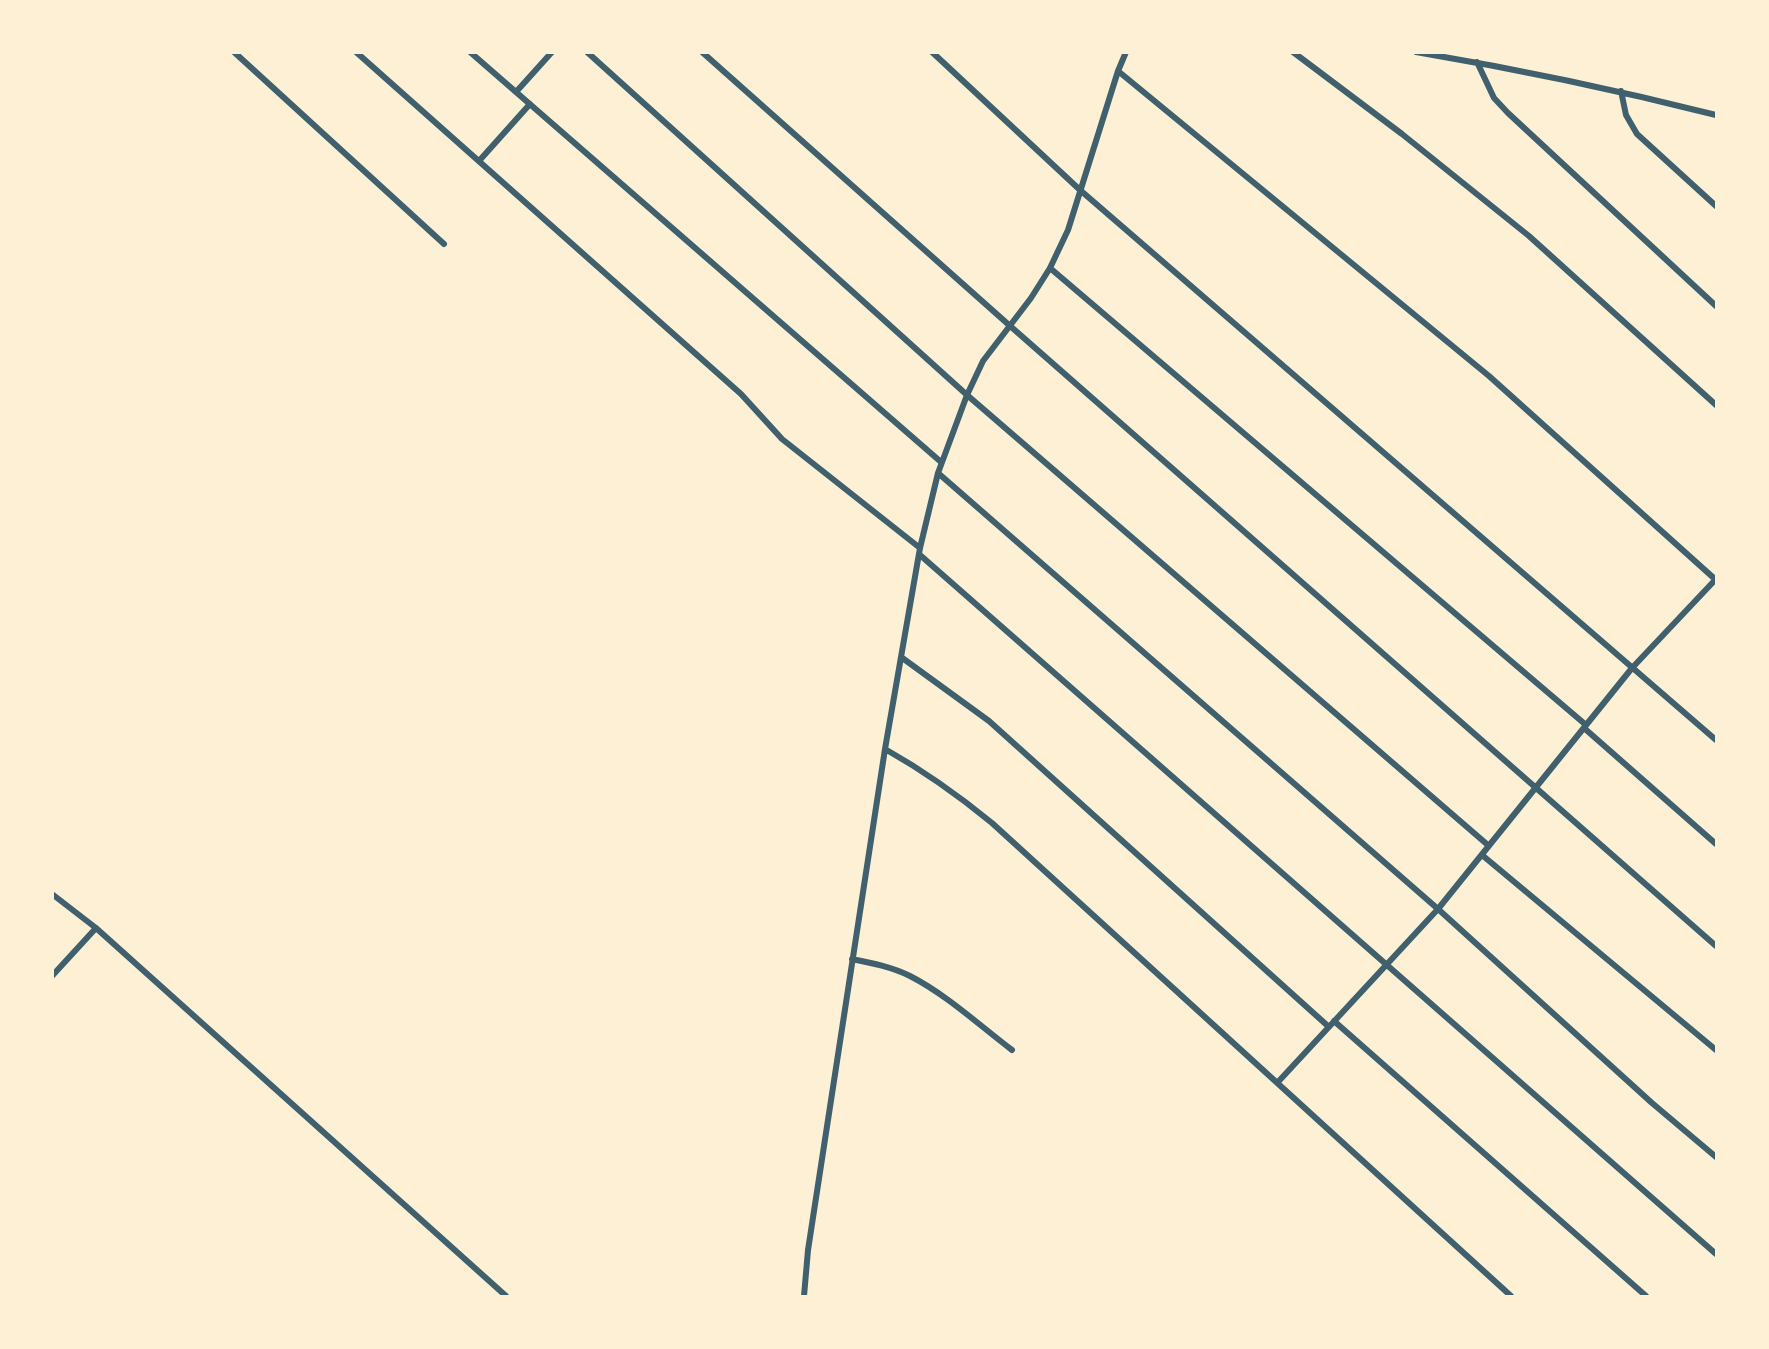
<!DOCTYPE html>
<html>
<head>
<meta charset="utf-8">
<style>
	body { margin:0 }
	#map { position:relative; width:1769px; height:1349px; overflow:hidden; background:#fdf0d5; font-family:Signika,sans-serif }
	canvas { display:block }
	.frame { position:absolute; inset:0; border:54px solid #fdf0d5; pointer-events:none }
</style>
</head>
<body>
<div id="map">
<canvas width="1769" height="1349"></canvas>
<div class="frame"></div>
</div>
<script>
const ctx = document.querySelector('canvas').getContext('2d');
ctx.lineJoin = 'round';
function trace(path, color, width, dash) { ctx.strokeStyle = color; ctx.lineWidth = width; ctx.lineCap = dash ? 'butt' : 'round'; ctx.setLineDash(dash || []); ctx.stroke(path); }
trace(new Path2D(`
	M234,52l210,192
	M356,52l385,342 41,45 138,109
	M470,52l471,410
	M587,52l380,343 522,451
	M702,52l307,273 707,621
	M932,52l148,138 636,550
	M1293,52l109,82 127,102 187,169
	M1416,52c101,17 201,38 300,63
	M1477,62l17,36 14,15 208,193
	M1118,71l371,305 227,204
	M1621,91l5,24 11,19 79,72
	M516,92l36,-40
	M479,161l51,-57
	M1050,268l536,457
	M938,473l500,436 214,194 64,54
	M920,555l796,699
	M901,657l88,64 340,306
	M1584,728l132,116
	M885,749c39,22 73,46 107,74l519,473
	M1482,855l234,195
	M52,894l44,34 410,368
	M852,959c20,4 40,8 58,17 37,19 69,49 102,74
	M52,976l44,-48
	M1334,1021l312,275
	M1278,1082l160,-173 194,-241 84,-89
	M804,1296l4,-46 77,-501 35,-201 18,-75 29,-78 16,-34 48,-63 19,-30 18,-38 50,-159 8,-19`), '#3f606c', 6);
</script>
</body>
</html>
